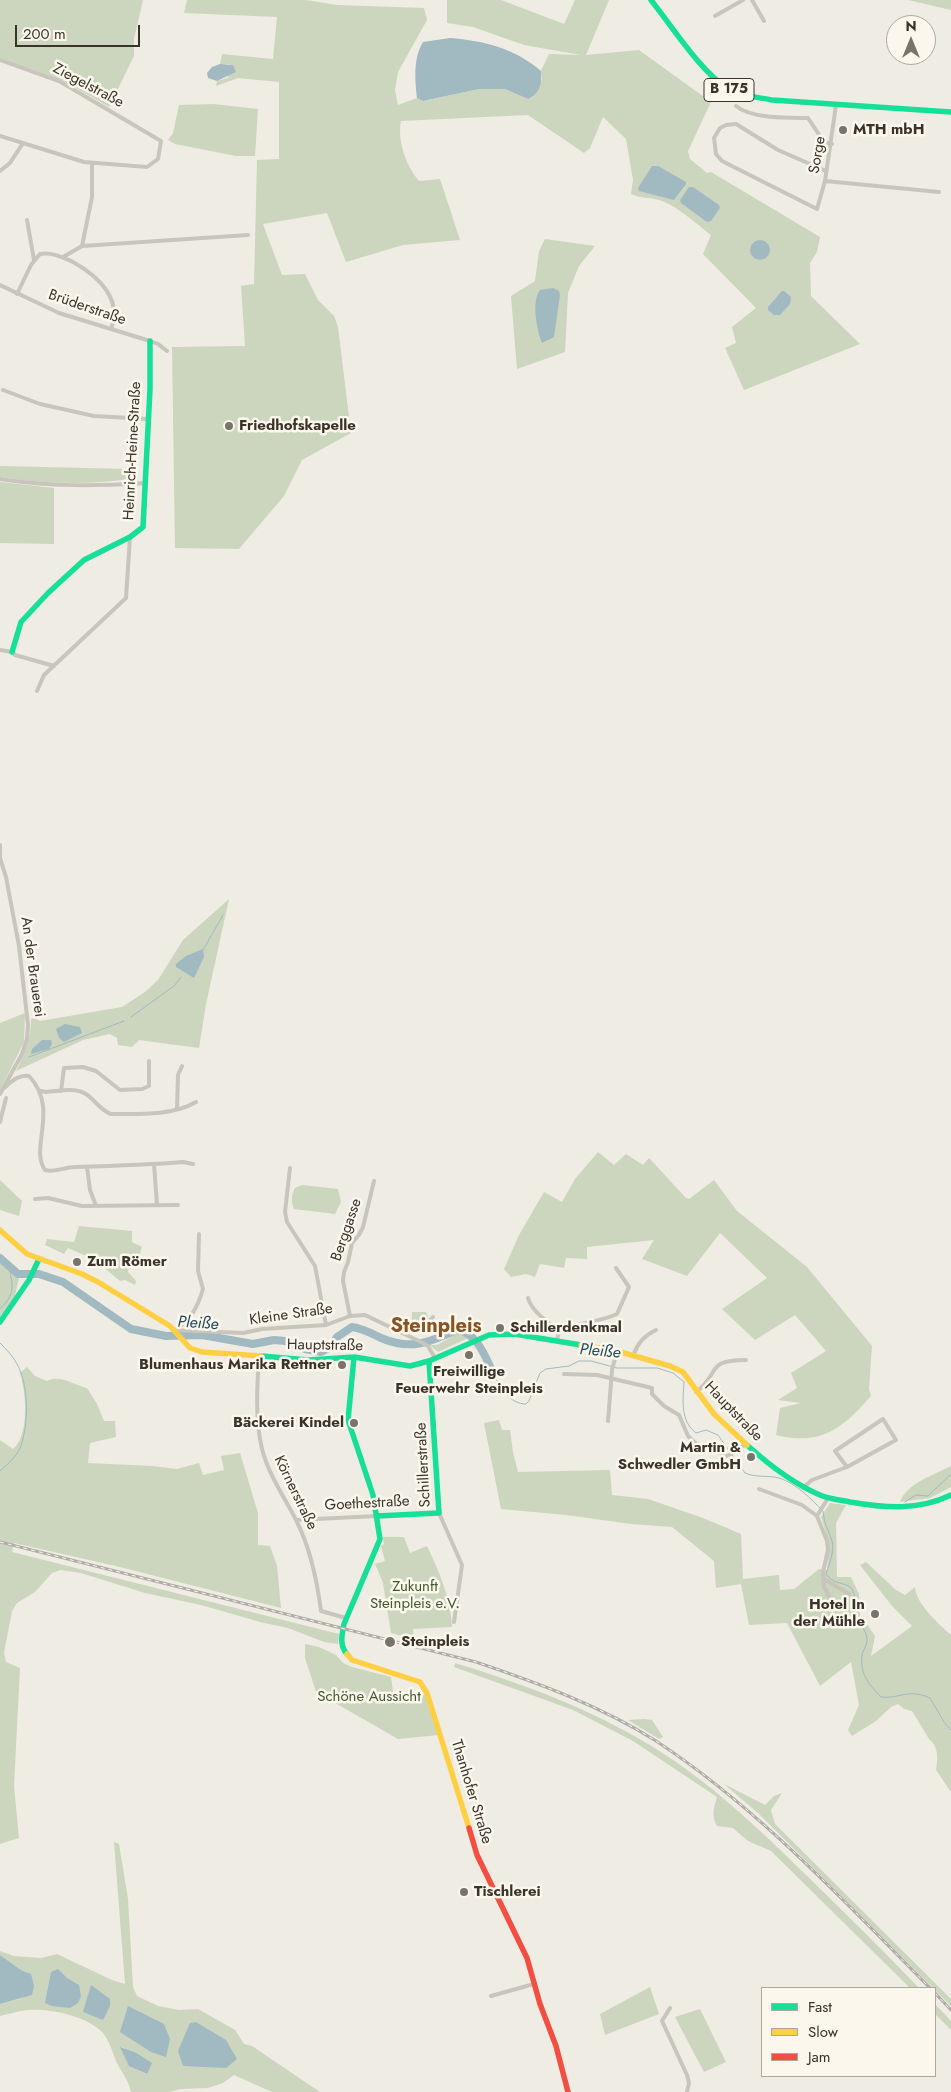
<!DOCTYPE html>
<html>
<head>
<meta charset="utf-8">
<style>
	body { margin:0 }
	#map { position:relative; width:951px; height:2092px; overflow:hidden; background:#efece4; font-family:Jost,sans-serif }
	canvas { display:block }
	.legend { position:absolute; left:761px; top:1987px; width:175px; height:90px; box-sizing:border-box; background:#fbf7ed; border:1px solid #aea99f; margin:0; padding:6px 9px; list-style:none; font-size:15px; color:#3a332a }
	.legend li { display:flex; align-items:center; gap:10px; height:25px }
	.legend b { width:25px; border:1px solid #aea99f }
	.north { position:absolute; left:886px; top:15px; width:50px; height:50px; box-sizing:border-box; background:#fbf7ed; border:1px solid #aea99f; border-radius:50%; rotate:0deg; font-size:14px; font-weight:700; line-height:20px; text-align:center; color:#3a332a }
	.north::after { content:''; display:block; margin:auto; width:18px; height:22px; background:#79746b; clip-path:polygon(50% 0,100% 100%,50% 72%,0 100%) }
	.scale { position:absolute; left:15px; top:25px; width:125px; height:22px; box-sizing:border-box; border:2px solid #3a332a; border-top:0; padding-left:6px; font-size:15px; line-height:18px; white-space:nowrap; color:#3a332a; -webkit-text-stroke:4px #fbf7ed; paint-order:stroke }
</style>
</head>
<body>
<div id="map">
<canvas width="951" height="2092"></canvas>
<ul class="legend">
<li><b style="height:6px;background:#16e098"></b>Fast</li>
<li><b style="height:6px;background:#ffcf43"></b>Slow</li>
<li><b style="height:6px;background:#f24e42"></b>Jam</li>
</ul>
<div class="north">N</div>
<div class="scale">200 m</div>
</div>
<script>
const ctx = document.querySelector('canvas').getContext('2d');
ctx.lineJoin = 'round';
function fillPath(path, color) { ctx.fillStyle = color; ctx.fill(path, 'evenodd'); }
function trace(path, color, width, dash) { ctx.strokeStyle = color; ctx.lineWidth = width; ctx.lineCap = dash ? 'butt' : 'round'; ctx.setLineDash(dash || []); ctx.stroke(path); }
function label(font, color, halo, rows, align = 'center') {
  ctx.font = font + ' Jost,sans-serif'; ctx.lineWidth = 5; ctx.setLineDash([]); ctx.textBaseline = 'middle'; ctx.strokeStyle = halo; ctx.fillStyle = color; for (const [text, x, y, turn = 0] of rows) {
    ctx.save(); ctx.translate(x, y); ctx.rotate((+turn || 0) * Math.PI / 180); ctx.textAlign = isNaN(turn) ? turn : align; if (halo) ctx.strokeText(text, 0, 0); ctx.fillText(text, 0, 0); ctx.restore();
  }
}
fillPath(new Path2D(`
	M0,0h143l-9,39v17l-25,51 -49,-28 -60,-21z
	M187,0h119l31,5 87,3 3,12 -29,52 -3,18 3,15 19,-7 7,3 55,-12h26l23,10 14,-19 -1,-9 8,-17 32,1 -57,-10 -51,-18 -26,-4v-23h54l63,24 11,-24h34l-23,55 53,-5 72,52 -23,49 2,8 17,14 4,-1 109,65 -3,15 -7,11 1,33 49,48 -116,46 -19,-42 11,-5 -4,-16 24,-19 -53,-54 8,-19c-16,-12 -31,-27 -49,-34 -10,-4 -21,-2 -31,-7l2,-14 -7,-41 -23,-22 -13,31 -6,5 -56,-38 -127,6c-4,20 5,45 18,60l21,-2 20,61 -57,5 -57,17 -19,-49 -64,11 19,51 23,-1 13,26 16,16 4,11 13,106 -49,27 -18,36 -45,53 -64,-1 -3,-201 73,-1 -4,-60 13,-2 3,-124 22,-1v-77l-41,-4 -22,8 1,-5 11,-3 2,-14h-10l2,-10 51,5 4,-42 -93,-4z
	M908,0h43v10z
	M213,104l45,5 -3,47h-19l-61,-12 -7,-4 5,-7 6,-28z
	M545,239l50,7 -16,20 -11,27 -3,59 -48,17 -6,-73 24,-15 4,-30z
	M0,466l129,3v10c-42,6 -87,5 -129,-2z
	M0,482l54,6v56l-54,-1z
	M229,899l-23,105 -7,44 -60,-8 -7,7 -14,-2 -1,-7 -7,-4 -27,6 -67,31c9,-18 15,-32 15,-52l4,-1 5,3 82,-14 23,-15 13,-12 25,-40z
	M25,1013l-1,29 -24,48v-67z
	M598,1152l16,13 12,-11 17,11 6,-7 37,40 3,1 25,-19 23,31 70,56 65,79 -3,43 2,7c-29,33 -50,50 -95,39l4,-27 21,-5 -23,-3 19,-12 -6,-15 35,-22 -31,-36 -40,25 -33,-31 45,-31 -47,-45 -33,43 -45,-17 12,-19 -67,7v12l-21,-1 -2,10 -24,-4 -5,13 -9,-3 -15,3 -7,-8 15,-34 25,-43 18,10 13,-23z
	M0,1180l22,21 -3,15 -19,-6z
	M302,1185l36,4 3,13 -6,12 -41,-5c-3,-8 -3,-13 1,-21z
	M79,1226l53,5v11l10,5 -3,10 -7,-1 -4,16 8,9 -1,4 -10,-5 -5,1 -25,-21 -27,-12 -4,6 -19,-9 2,-6 27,3z
	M0,1257l19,21 -4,18 -15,21z
	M412,1312h14l3,7 -17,9z
	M457,1334l11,4 -30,14 -8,-7h7z
	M27,1367l8,9 12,5c14,-7 28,5 40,7l10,16 7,17h11l1,16 -26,6 -2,20 64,3 25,3 22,-6 4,12 21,-5 -3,-14 19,-3 18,60v32l12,1 7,20 4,42 -161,-41 -106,-24 -2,9 327,82 -1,10 -14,-2 -36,-14 -28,-6 -59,-17 -56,-12 -64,-20 -20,-3 -9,3 -17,19 -18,11 -5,8 -8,42 2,9 14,6 -6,118 5,52 -19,6v-404l13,9c17,-14 13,-58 7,-76z
	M499,1420l3,10h8l3,22 5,20 92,-2 2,25 36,4 55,19 38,16 2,45 36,-4 1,15 14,-1 25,-20 8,1c3,-22 1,-32 -6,-53l9,-14 16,2 -10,18 1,54h14l8,17 1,24 4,2 11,16 -4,20 41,-30 -20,-20 -32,-41 6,-3 30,28 9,5 10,-8c1,17 24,37 36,48v157l-15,-22c2,-11 3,-23 -7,-31l-17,-28 -8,-2 -6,-5 -7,3 -15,14 -24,15 -4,-6 11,-25 -8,-43 -31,24 -33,-63 -38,2 -8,-41 -25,4 -2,-27 -42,-34 -41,-3 -65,-9 -65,-6 -17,-86z
	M951,1466v21l-21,11 -30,4c7,-19 34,-27 51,-36z
	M383,1537h21l6,16 17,-7c12,25 24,53 25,81l-39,2 1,10 -23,-6 -8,-50 -8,-19 10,-3 -4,-15 3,-2z
	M305,1644l14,3 17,8 7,8 9,4 39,10 3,22 31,-5 14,41 -41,4 -82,-47 -11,-34z
	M455,1663c69,21 136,46 198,84 57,35 104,80 151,126 39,38 78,76 115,115h-9l-139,-137 -23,-10 -15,-13 -16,-2c-6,-11 -3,-18 0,-29l-84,-56 -60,-31 -119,-43z
	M644,1719l8,1 11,17 -4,2 -31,-19z
	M724,1784l41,21 9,-9 8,-3 -11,17 4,14 176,175v7l-193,-193z
	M114,1842l5,2 9,55 5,88 4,9 21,10 21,4 19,-1 37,21 9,14 8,2 68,46h-48l-38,-17 -11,8 -15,5 -28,1 -10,3h-39c-2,-12 -10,-20 -15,-31 -4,-10 -6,-19 -13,-28 -15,-17 -54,-25 -76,-23 -9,1 -18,4 -27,6v-12l23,-6 8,-24 -10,-4 -21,-15v-4l14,5 27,2 16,-4 55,26 13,4zM121,2047l14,5 16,11 -5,11 -16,-8z
	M650,1987l9,27 -54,21 -5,-21z
	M935,2004l16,17v9l-16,-16z
	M700,2009l26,53 -22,10 -29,-55z`), '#ccd5be');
fillPath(new Path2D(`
	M450,38c35,3 64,10 91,33 1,13 -1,22 -13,28l-23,-10h-26l-56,12 -6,-3c-2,-19 -4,-39 6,-56z
	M220,64l13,1 3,7 -19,9 -9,-3 -1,-5 5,-6z
	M652,166h6l28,16v2l-12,16 -35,-9 -1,-3z
	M689,187h4l26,18 1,3 -9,13 -4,1 -26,-19 -1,-3z
	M750 250a10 10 0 1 1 20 0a10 10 0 1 1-20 0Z
	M553,288l6,3 1,4 -6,42 -12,6c-5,-12 -11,-42 -2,-53z
	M782,291h2l7,6 -1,7 -10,11h-6l-6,-5v-3z
	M203,949l1,8 -10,21 -18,-11v-3l10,-8z
	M65,1024l15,3 2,6 -18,9 -5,-4 -3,-9z
	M42,1040h9l1,4 -3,5 -18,5 1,-5z
	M0,1955l21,15 10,4 3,12 -2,9 -32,9z
	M58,1969l9,9 12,7 2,11 -3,7 -8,5 -18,-2 -7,-3 6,-31z
	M91,1985l19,14v7l-7,14 -20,-8z
	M128,2006l36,18 6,15 -4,18 -15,-5 -31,-20z
	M196,2022l30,18 11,19 -11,9 -43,-2 -5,-15 12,-28z
	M120,2047l15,5 17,11 -5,11 -18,-8z`), '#a1b9c0');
trace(new Path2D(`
	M203,950l20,-35
	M131,1017l43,-31 7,-9
	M29,1057l95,-36
	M0,1309c7,-7 13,-14 12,-25 0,-6 -3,-9 -1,-16
	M0,1343c6,6 13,13 17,21 12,21 12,61 3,84 -4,9 -12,16 -20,23
	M494,1375c6,13 16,29 32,29l3,-3 11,-28 6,-4 23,-3 10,-5h12l26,7h40l16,5 11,9c-1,18 -4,39 12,51l10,-3 12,5 27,38c11,5 23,2 34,5 17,5 32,21 44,33 2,15 3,14 8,27 5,11 -2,26 -5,36 13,18 34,-1 27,39 6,9 14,17 14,28 0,5 -5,10 -5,15 -2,19 7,28 19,41 19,2 27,-9 49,1l14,24 7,8
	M905,1502l11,-7 12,1 23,-22`), '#a1b9c0', 1);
trace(new Path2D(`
	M0,1258l18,16h21l24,8 68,47 35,7 36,-1 51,9 21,-4 11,1 20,8 16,3 10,-5 6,-10 15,-10c10,1 19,6 29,11 31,13 48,4 76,-8 21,3 29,29 37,45`), '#a1b9c0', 8);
trace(new Path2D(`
	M752,0l12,21
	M715,16l28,-16
	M0,60l59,21 102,60 -3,18 -11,8 -63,-5 -84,-26
	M736,106c16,13 52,12 72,12l16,24 8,2
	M0,171l10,-8 13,-20
	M826,171l-48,-21 -42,-26 -10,1 -6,3 -6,10 2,16 6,7 95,48 8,-28 11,-76
	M825,181l114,11
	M27,220l7,40
	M82,246l166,-11
	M63,257l19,-11 10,-49v-34
	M0,285l59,28 91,28 8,3 9,7
	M17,294l14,-29 9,-11c12,-2 22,3 33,8 25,14 50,37 38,67
	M3,390l37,14 54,12 54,3
	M0,479c49,8 97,7 146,4
	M0,650l12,2 3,3 39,11
	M37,691l7,-16 82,-77 4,-61
	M0,845v13l6,19 13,69 9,79 -1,14 -5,15 -22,40
	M4,1088c7,-6 15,-14 25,-12 31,33 0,72 16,94 10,3 20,-3 30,-3 36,-1 72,-2 108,-5l10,2
	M41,1091l5,1c11,-1 30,-5 40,2 9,6 14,16 25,20 28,0 61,2 85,-12
	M61,1091l3,-23 19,-1 13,4 24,19 22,-1 7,-3v-25
	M177,1109l1,-34 4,-9
	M0,1122l6,-24
	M154,1164l3,41
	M87,1167l3,23 6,16
	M290,1168l-5,44 2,10 28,44 11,59
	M35,1199l13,-1 34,8 96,-1
	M528,1298c4,14 20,24 31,33
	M350,1316l-7,-35 1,-9 4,-10 4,-19 7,-8 4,-8 11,-46
	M176,1329c15,-9 22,-23 27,-40l-5,-18 1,-37
	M174,1330l69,3 19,-4 64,-4 24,-9 15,-1 56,27 7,4 7,12
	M406,1334l1,-3 21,-8 5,-6
	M557,1340l2,-9c18,-9 39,-8 58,-17l12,-27 -13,-19
	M633,1356c4,-12 12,-21 23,-26
	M259,1357c-2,30 -4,63 3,92 7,27 23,49 35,73 14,28 20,58 24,89l25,7
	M564,1374l33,1 55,13v6l12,12 15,9 9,21 6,6 7,5 27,9 18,-12
	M696,1392c25,-18 8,-32 50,-32
	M608,1421l4,-51 5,-19
	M805,1486l7,-6 35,-13 49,-27 -13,-21 -48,32 12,16
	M759,1489l43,16 15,11
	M828,1498l-11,18 10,25 1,9 -5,22 1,15 12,22
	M439,1513l23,52 -8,57
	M296,1520l81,-4
	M824,1579l25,15
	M491,1996l43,-12
	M670,2008l-8,13 25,54 2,8 -2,9`), '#c8c5bd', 4);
trace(new Path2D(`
	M651,0c20,25 50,72 76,88 13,8 30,9 45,12l179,12
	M12,652l9,-30 27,-29 36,-33 46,-23 13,-10 7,-138v-48
	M0,1322l29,-42 10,-21
	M261,1356l48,4 45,-3 56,9 19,-5 60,-26 25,-1 67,11
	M747,1445c22,20 45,38 73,50 9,4 20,5 30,7 35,6 68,9 101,-7
	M377,1516l62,-3 -10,-152
	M347,1654c-8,-9 -5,-19 -3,-30l36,-85 -7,-44 -25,-75 6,-63`), '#16e098', 5.5);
trace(new Path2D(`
	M0,1230l27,24 55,20 16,8 72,44 20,22 12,4 59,4
	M581,1345l36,6 53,15 13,6 31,42 33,31
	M347,1654l5,6 68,22 7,11 42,135`), '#ffcf43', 5.5);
trace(new Path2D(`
	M469,1828l8,27 50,103 13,46 16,42 12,46`), '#f24e42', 5.5);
const rail = new Path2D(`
	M0,1542l476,120c62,21 125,44 180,79 101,66 189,161 274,247
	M935,1993l16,17`);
trace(rail, '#b0ada7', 3);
trace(rail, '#fbf7ed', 1, [4]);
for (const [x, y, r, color] of [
	[843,130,5,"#79746b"],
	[229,426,5,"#79746b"],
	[77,1262,5,"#79746b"],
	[500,1328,5,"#79746b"],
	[469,1355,5,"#79746b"],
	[342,1365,5,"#79746b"],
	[354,1423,5,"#79746b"],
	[751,1457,5,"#79746b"],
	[875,1614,5,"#79746b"],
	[390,1642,6,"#79746b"],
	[464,1892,5,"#79746b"]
]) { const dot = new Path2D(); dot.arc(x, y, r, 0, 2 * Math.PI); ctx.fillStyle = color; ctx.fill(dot); trace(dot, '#fbf7ed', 2); }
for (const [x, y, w] of [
	[729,90,50]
]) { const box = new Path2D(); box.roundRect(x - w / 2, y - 11.5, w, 23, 4); ctx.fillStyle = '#fbf7ed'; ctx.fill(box); trace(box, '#3a332a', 1); }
label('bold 14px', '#3a332a', null, [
	["B 175",729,90]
]);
label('15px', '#3a332a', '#fbf7ed', [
	["Ziegelstraße",88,86,28],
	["Sorge",818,155,-80],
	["Brüderstraße",87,308,19],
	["Heinrich-Heine-Straße",133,451,-87],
	["An der Brauerei",32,967,82],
	["Berggasse",347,1230,-71],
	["Kleine Straße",291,1315,-8],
	["Hauptstraße",325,1346,1],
	["Hauptstraße",733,1412,46],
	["Schillerstraße",424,1465,-93],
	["Körnerstraße",295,1493,64],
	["Goethestraße",367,1504,-3],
	["Thanhofer Straße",471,1792,73]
]);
label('bold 15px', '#3a332a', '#fbf7ed', [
	["MTH mbH",853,130],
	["Friedhofskapelle",239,426],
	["Zum Römer",87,1262],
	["Schillerdenkmal",510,1328],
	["Blumenhaus Marika Rettner",332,1365,"right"],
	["Freiwillige",469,1372,"center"],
	["Feuerwehr Steinpleis",469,1389,"center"],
	["Bäckerei Kindel",344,1423,"right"],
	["Martin &",741,1448,"right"],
	["Schwedler GmbH",741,1465,"right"],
	["Hotel In",865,1605,"right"],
	["der Mühle",865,1622,"right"],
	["Steinpleis",401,1642],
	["Tischlerei",474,1892]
], 'left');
label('15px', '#3f582e', '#fbf7ed', [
	["Zukunft",415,1587],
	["Steinpleis e.V.",415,1604],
	["Schöne Aussicht",369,1697]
]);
label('italic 16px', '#1f495c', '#fbf7ed', [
	["Pleiße",198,1324,4],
	["Pleiße",600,1352,5]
]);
label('bold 20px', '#895423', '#fbf7ed', [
	["Steinpleis",436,1327]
]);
</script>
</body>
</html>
